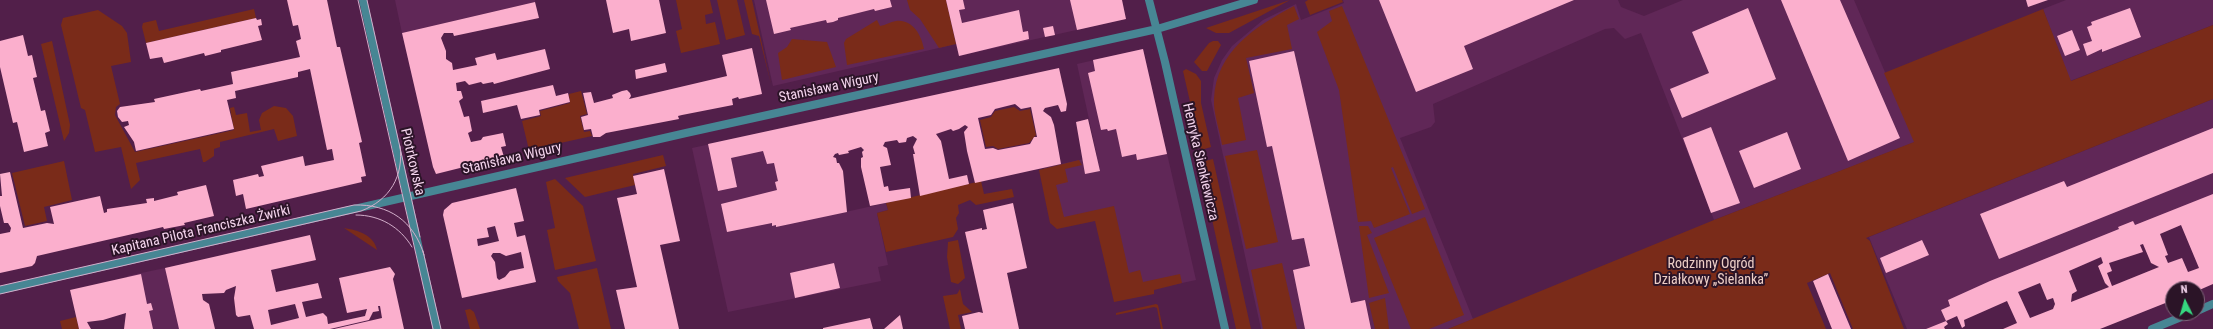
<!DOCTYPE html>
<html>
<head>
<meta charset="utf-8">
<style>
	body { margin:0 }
	#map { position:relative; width:2213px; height:329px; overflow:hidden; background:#521f4a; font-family:"Roboto Condensed",sans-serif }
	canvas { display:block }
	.north { position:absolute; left:2165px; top:281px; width:40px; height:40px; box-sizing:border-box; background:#2b1427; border:1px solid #7c6177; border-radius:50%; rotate:355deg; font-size:11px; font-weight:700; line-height:16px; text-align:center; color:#f5d5ee }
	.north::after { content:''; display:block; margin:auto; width:14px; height:18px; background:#36d880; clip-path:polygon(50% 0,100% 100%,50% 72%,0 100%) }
</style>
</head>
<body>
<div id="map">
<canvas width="2213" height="329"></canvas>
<div class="north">N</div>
</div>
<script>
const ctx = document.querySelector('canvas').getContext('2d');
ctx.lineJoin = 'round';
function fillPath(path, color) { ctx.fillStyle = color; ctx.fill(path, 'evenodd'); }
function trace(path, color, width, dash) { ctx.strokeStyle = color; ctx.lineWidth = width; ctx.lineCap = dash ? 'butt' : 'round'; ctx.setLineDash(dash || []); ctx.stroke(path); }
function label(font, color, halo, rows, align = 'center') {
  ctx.font = font + ' "Roboto Condensed",sans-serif'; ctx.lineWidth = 4; ctx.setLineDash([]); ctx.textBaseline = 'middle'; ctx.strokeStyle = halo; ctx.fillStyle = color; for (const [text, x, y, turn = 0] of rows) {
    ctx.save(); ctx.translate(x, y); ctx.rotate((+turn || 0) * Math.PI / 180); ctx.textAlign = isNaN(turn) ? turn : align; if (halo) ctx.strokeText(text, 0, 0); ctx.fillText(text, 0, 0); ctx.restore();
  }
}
fillPath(new Path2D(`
	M395,0h140v2l-133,31z
	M754,0h368l4,19 -167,37 -3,-12 -183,42z
	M1343,0h275l3,7 23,9 39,-16h171l61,142 -201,78 -73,-187 -16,6 -11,-11 -9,1 -172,75 2,18 -4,5 -31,11 73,181 -25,10h-187l-50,-229 3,-22 8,-18 10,-14 31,-26 33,-16 5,16 43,-17z
	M2066,0h147v25l-143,56 -27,-72z
	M1143,49l53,231 -70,15 -17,-79 -52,10 -13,-58 53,-12 -20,-92z
	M2213,99v113l-287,117h-19l-38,-92z
	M814,122l18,93 54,-12 2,7 -11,3 11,52 -10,2 3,14 -153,31 -36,-164z
	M184,264l15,65h-60l-12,-53z`), '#602757');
fillPath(new Path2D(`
	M676,0h34l3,13 -8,2 1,9 9,-2 5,22 -39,9 -5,-22 6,-2z
	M717,0h20l8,35 -19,5z
	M744,0h8l19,84 -12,-48 -7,-2z
	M907,0h39l10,44 -17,4 -19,-29 -10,-9z
	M1290,0l-61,33h-13l-10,-5z
	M1308,0h34l1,2 -33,13 -5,-13z
	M1294,6l5,13 -12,6 5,24 -46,9 8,35 -16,5 8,42 -24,5c-2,-14 -9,-32 -8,-46 2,-48 42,-73 80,-93z
	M1342,6l83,203 -13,5 -19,-47 -2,1 19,46 -36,14 -3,-7 -13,1 -19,-132 -22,-58 15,-11 -3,-10z
	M254,9l2,9 -110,25 -4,-16 1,-4 13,-3 3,11z
	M2043,9l28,72 142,-56v74l-347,139 4,3 34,88h-51l-23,-56 -23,10 19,46h-378l266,-109 200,-78 -30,-69z
	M98,10l24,16 5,7 4,29 -20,4 9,38 -4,3 -1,8 20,37 99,-22 -4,-22 4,-1 2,8 11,-2 3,19 11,-2 -2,-10 3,-7 12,-7 12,2 7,8 4,20 -19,5 -4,-12 -54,13v5l-6,2v7l-9,6h-2l-3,-13 -64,14 4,17 -9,9 -10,-42 -26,5 -10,-42 -4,-2 -20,-83 2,-7z
	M877,20l3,6c6,-1 10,-4 16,-5 16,-2 25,13 28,28l-77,16 -3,-22 2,-4z
	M792,39l35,3 9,25 -54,13 -4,-27 9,-6z
	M52,41l18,84 -1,8 -5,8 -23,-97z
	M1213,41h5l3,4 -14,26h-5l-8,-9 15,-19z
	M1186,69l10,5 5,7v22l10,44 -10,3 -18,-79z
	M581,91l6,23 -7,2 4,16 6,-1 2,5 -63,14 -7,-29 19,-5 -1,-5 30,-8 -1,-9z
	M1014,107l6,4 10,-2 6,26 -7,8 -31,6 -5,-3 -7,1 -6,-27 11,-3 4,-6z
	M1257,150l21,92 -32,7 -21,-93z
	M663,155l3,11 -33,8 2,11 -50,12 -20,-19z
	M1213,159l38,170h-15l-33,-151 -2,-16z
	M1079,160l3,5 -17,4 3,13 -12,3 8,32 50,-11 15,67 11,-3 3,12 37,-8 2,9 -28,7v4l-40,8 -19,-81 -38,8 -7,-6 -11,-53z
	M64,161l8,39 -28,7 3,14 -22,5 -13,-53z
	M555,179l28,27 13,55 -41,9 -8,-40 8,-2 -9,-46z
	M981,181l3,13 28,-5 2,8 -38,8 -6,-5 -12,5 1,8 -3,5 2,11 -5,8 -67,15 -9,-39 11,-3 -2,-7z
	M1425,217l39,98 -35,14h-18l-37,-91z
	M1359,226h9l4,7 -5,2 22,58 -20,5z
	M344,228c14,2 30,7 33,22z
	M958,240l7,38 -7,6 -7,-2 -4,-25 1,-15z
	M1282,263l15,66h-34l-12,-59z
	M597,268l14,61h-32l-9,-36 -12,-12 -1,-4z
	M960,289l3,15 9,8 -14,3 3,14h-11l-7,-33 14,-2z
	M1385,298l4,31h-14l-6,-26z
	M1156,304l2,1 5,24h-2l-4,-21 -3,-1 -38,8v-2z
	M470,309l4,3 6,17h-10l-5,-19z
	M76,317l3,12h-17l-2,-8z`), '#7a2b19');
fillPath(new Path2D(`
	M287,0h40l10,47h3l22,95 -3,1 7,33 -5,1 1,5 -116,27 -3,-15 -7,2 -3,-16 25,-6 1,3 5,-1 -3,-10 42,-10 2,10 29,-6 -2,-11 -5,1 -17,-81 -12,3v5l-63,14 1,7 -9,2 7,29 -98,22 -2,-9 -10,-15 5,-2 -1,-4 -6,1 -4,-5 -1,-6 3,-4 35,-5 -1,-3 46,-10 1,2 32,-7 -2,-12 69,-15 -4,-16 5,-2 -3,-14 -5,1z
	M606,0h53l7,33 -35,8 -2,-12 -16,4z
	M766,0h124l2,7 -17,4 -1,-2 -36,9v2l-5,2 -6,1 -1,-3 -36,8 1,2 -17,4z
	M946,0h17l2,9 -6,1 3,13 57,-13 4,22 5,-1 1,8 -70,17z
	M1070,0h52l4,19 -49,11z
	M1379,0h195l-110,46 9,23 -57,23z
	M1781,0h59l60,138 -52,23z
	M2026,0h22l-20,7z
	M535,2l4,16 -85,18 -1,-3h-9l-3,5 5,13v8l6,4 1,7 24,-5 -2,-7 20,-5 2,7 48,-11 5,20 -56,15 -1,-2 -10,2 -2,-2 -12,3 -4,-4 -9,2 1,8h4l2,7 -4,3 5,16 5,-1 3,15 -4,2 3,9 10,-2 2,-3 20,-4 3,13 -5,1 3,10 -68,17 -3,-7 -31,-134z
	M1748,8l28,71 -94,39 -12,-29 39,-16 -17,-41z
	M2130,8l11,29 -39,15v-3l-15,7 -4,-12 9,-3 -5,-14 5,-2 -1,-3z
	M256,18l1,2 4,-1 1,6 -4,1 4,14 -41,10v2l-16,4 -1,-3 -40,10 -2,-6 -12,2 -4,-16z
	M1053,26l2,9 -10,2 -2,-9z
	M2072,30l8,20 -15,6 -8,-20z
	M23,35l5,21 4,-1 5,22 -4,1 8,33 4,-1 5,21 -5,2 3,13 -24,6 -7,-30 -4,1 -13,-56v-26z
	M752,48l10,46 -23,5 -1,-2 -6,2 1,6 -51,10 -4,1 1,3 -73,14 -6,4h-7l-2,-8 -7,1 -3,-13 7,-2 -5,-22 8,-1 3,11 19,-5 -1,-3 10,-4 5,-1 3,3 1,3 -2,3 98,-23 -5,-21z
	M1143,49l24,105 -30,6 -1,-6 -14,3 -6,-28 -8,2 -1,-2 -6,1 -13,-57 7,-2 -2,-11z
	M1294,51l57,252 14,-3 6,29h-66l-12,-59 17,-4 -6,-28 -12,2 -20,-94 -5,1 -18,-86z
	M665,63l2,9 -31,7 -1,-9z
	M1059,68l8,36 -1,7 -5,1 -3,-7 -13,3 -2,3 8,6 3,8 7,39 -86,19 -8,-32 -3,-19 4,-5 -3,-2 -6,4 -6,2 -2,-2 -15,5 5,7 8,38 18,-4 2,9 -49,12 -7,-42h2l-2,-7 4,-8 -4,-3 -6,2 -1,4 -7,1 -2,-3 -12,2 -2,4 4,2 4,17 -11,2 4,20 4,-1 1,5 21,-3 1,10 -41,8 -9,-39v-9l2,-1 -1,-5 2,-2 -3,-3 -13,4 1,2 -10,2 -1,-2 -3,1 -2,3 3,1 1,5h2l4,8 4,41 -71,15v-2l-4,1v-3l-45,9 -6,-28 56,-14 -2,-8 3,-1 -4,-18 -7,1 -4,-13 -32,7 6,29 -19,4 -10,-47zM1015,104l6,5 10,-2 6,30h-3l-4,7 -32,6 -5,-2 -8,1 -7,-31 13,-3 4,-6z
	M553,85l3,11 12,-3 2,9 -31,8 1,5 -19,4 -4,-14 -34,8 -2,-12z
	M1088,119l12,52 -15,3 -9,-52z
	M1711,127l29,76 -29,10 -28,-75z
	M2213,128v45l-214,86 -19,-45 84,-33 3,6z
	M1787,132l14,37 -47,19 -15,-37z
	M664,169l16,72 -20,4 19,84h-54l-9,-39 21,-3 -20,-89 20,-4 -4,-18z
	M10,172l13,56 24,-5 7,1 -4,-17 50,-11 4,17 3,-1v-3l40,-6 -1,-4 8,-1v3l24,-6 -1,-3 29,-7 8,31 -30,7 1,2 -21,4 -1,-2 -126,29 -2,7 -3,3 -32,7v-39l10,-2 1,-4 -3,-5h-4l-4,-17v-10h2l-2,-22z
	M516,188l8,33 -10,2 3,14 8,-2 11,47 -74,16 -19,-83 1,-5 8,-7zM495,226l4,15 -21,5 -1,-7 12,-2 -2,-9zM521,252l3,16 -14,3 -5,6 -6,3 -2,-2 -2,-16 -4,-6 2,-3h7l6,3z
	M2213,194v90l-16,7v-2h-24v11l-73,29h-97l14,-6 -10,-22 -43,19 1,6 -3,2 -5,-12 -11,5 -5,-11 9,-4 -2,-6 42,-19 129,-52 -1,-2 15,-6 2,4zM2181,225l18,43 -11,4 -6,-14 -14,5 -3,-7 3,-1 -8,-21zM2143,244l8,19 8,4 -47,19 -5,-13 5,-2 -3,-8 34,-11 -3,-7zM2101,257l2,6 -5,3 7,17 4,4 -38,15 1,-8 5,-3 -8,-20zM2040,283l7,17 6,-2 2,6 -2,5 -23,9 -12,-26z
	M1013,203l14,65 -20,5 12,56h-54l-3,-13 17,-4 4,1 -18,-81 17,-4v2l5,-1 -4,-19z
	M310,235l6,25 -45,10 5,22 42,-9 4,15 -20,4 4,15 17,-4 4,4 1,7 37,-8 2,-7 -20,4 -8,-35 51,-11 5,7 -2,5 11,50h-70l48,-11 -2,-12h-2l1,5 -6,1 -4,8 -39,9h-76l-4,-14 -12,2 -2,-2 -2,-17 2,-12 -10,4 -2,3 -22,1 1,6 6,4 6,25h-36l-14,-61zM295,304l4,14 -28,7 -3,-15z
	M1922,240l7,15 -43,18 -6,-15z
	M834,263l6,25 -45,10 -5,-25z
	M141,274l6,30 4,-1 2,7 -4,1 4,18h-29l2,-16 -23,7 -16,2 4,7h-12l-9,-39z
	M1828,274l23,55h-19l-19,-48z
	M900,315l3,14h-19z
	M870,318l3,11h-50v-1z
	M1946,321l2,3 -4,3 1,2h-19z`), '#fbafcd');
trace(new Path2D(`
	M2197,311l16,-7
	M2152,329l39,-16`), '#478694', 8);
trace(new Path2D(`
	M363,0l74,329
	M1149,0l16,62 60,267
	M0,290l686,-157 471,-104 97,-29`), '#478694', 8);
trace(new Path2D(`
	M358,0l75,329
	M367,0l53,237
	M356,215c24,0 44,12 56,32
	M423,251l18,78
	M0,286l354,-81c35,-1 60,16 70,50
	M0,294l361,-83c29,-11 43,-35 39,-65`), '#d3afcb', 1);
label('14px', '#f5d5ee', '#2b1427', [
	["Stanisława Wigury",829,88,-12],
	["Stanisława Wigury",512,159,-13],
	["Piotrkowska",412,162,77],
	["Henryka Sienkiewicza",1200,162,77],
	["Kapitana Pilota Franciszka Żwirki",201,231,-13]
]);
label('14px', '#eecfc7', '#2b1427', [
	["Rodzinny Ogród",1711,264],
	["Działkowy „Sielanka”",1711,280]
]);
</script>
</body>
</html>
